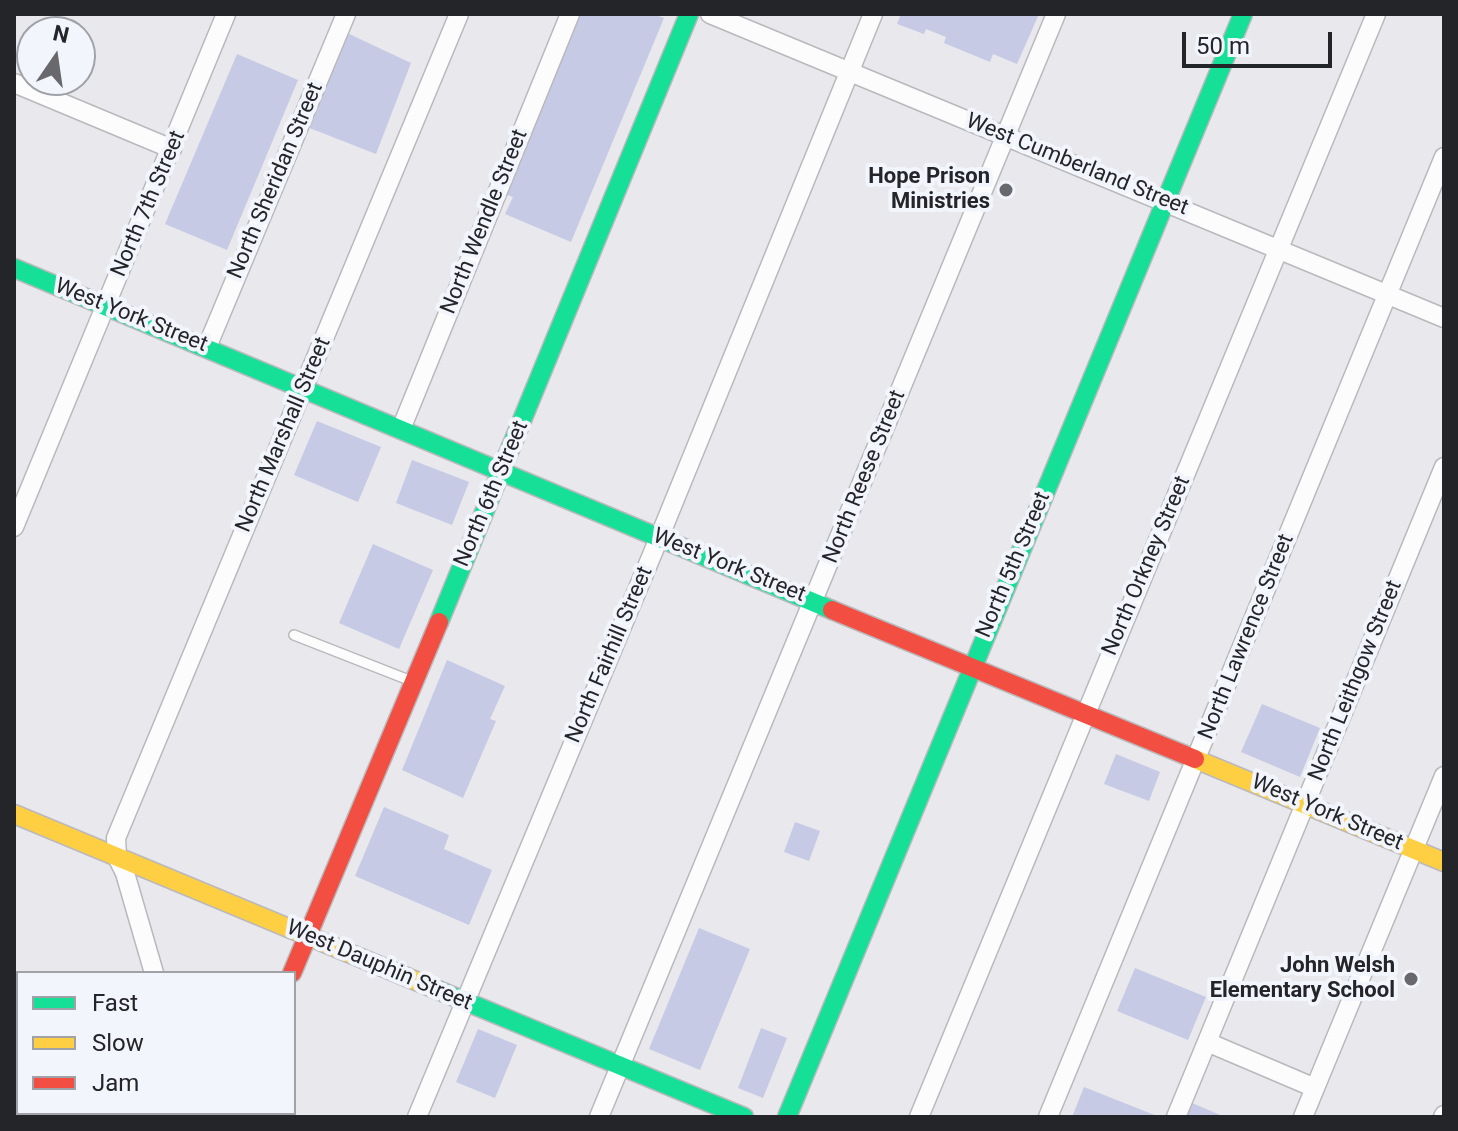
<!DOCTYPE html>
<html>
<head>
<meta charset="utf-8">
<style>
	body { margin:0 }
	#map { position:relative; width:1458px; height:1131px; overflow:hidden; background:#e8e8ed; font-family:Roboto,sans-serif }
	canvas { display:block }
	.frame { position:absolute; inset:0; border:16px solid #242528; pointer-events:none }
	.legend { position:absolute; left:16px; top:971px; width:280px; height:144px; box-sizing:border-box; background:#f3f5fc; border:2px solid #a0a2a7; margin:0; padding:10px 14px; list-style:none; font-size:24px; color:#242528 }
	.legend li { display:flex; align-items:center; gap:16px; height:40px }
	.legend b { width:40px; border:2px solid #a0a2a7 }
	.north { position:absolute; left:16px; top:16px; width:80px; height:80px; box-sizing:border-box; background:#f3f5fc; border:2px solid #a0a2a7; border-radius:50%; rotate:13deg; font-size:22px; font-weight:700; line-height:32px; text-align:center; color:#242528 }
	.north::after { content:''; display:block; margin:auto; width:28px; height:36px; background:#69696d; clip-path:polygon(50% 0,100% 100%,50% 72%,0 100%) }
	.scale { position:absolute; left:1182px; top:32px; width:150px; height:36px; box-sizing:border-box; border:4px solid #242528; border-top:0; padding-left:10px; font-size:24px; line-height:28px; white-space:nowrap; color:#242528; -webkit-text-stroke:6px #f3f5fc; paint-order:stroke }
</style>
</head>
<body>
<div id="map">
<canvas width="1458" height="1131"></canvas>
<div class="frame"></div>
<ul class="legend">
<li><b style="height:10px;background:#16e098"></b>Fast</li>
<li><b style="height:10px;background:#ffcf43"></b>Slow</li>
<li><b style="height:10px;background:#f24e42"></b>Jam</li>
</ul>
<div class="north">N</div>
<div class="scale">50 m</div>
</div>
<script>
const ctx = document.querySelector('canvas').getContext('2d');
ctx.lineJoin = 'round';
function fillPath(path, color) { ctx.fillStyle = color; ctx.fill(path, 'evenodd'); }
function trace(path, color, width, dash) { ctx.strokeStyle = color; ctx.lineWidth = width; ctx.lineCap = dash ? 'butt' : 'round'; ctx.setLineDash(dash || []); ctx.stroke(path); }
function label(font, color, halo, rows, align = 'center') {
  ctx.font = font + ' Roboto,sans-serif'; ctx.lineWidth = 8; ctx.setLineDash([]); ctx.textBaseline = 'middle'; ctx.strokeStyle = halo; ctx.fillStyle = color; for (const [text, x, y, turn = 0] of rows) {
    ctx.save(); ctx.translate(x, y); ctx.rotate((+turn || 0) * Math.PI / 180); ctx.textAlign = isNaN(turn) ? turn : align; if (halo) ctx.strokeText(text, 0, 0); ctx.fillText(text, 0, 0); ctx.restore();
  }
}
fillPath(new Path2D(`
	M580,14h73l11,4 -93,224 -66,-28 8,-17 -8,-3z
	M901,14h138l-22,50 -24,-10 -3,8 -46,-19 2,-6 -20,-8 -2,5 -27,-10z
	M345,32l66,31 -35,91 -69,-27z
	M237,54l61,26 -71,170 -62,-26z
	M317,421l64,26 -23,55 -64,-27z
	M412,460l57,22 -17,43 -56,-22z
	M373,544l60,26 -34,79 -60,-26z
	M447,660l58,26 -15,33 6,2 -33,77 -61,-28z
	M1262,704l58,24 -20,49 -59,-25z
	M1116,754l44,18 -11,29 -45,-17z
	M384,807l65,28 -5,14 48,21 -23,55 -114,-49z
	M795,822l25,9 -11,30 -25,-9z
	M699,928l51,21 -50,121 -51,-21z
	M1135,968l71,29 -18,43 -71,-29z
	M761,1028l26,10 -24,60 -25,-10z
	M478,1029l39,16 -22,53 -39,-16z
	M1084,1087l73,29v1h-85z
	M1192,1103l33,14h-39z`), '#c6cae5');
const lane = new Path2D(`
	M294,635l120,47`);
const street = new Path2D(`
	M710,14l734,304
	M14,83l158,66
	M207,347l139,-333
	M401,429l169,-415
	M14,527l212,-513
	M154,973l-29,-100 -8,-16 -1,-19 343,-824
	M1207,1042l108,46
	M194,1113l1,4
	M417,1117l242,-579 214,-524
	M599,1117l457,-1103
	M919,1117l457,-1103
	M1048,1117l396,-960
	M1176,1117l268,-650
	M1303,1117l141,-341
	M1443,1117l1,-2`);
const fast = new Path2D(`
	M14,268l818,342
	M439,622l250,-608
	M433,988l311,129
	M14,1094l4,14
	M787,1117l456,-1103`);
const slow = new Path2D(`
	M1195,759l249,103
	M14,814l419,174
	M232,1117l1,-4`);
const jam = new Path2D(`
	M832,610l363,149
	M292,973l147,-351`);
trace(lane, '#b9b9bd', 12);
trace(street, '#b9b9bd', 21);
trace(fast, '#b9b9bd', 21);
trace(slow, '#b9b9bd', 21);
trace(jam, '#b9b9bd', 21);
trace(lane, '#fcfcfc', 9);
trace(street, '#fcfcfc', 18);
trace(fast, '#16e098', 18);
trace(slow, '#ffcf43', 18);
trace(jam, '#f24e42', 18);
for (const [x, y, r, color] of [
	[1006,190,8,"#69696d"],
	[1411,979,8,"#69696d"]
]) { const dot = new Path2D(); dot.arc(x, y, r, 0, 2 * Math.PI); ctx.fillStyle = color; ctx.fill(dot); trace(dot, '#f3f5fc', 3); }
label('22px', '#242528', '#f3f5fc', [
	["West Cumberland Street",1077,165,22],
	["North Sheridan Street",276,181,-67],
	["North 7th Street",149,204,-67],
	["North Wendle Street",485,222,-68],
	["West York Street",131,316,22],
	["North Marshall Street",284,435,-67],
	["North Reese Street",865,477,-68],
	["North 6th Street",492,494,-67],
	["North 5th Street",1014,565,-67],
	["West York Street",729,566,22],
	["North Orkney Street",1147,566,-67],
	["North Lawrence Street",1247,637,-68],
	["North Fairhill Street",610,655,-67],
	["North Leithgow Street",1356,681,-68],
	["West York Street",1327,813,23],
	["West Dauphin Street",379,966,23]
]);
label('bold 22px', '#242528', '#f3f5fc', [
	["Hope Prison",990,177],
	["Ministries",990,202],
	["John Welsh",1395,966],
	["Elementary School",1395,991]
], 'right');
</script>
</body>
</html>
